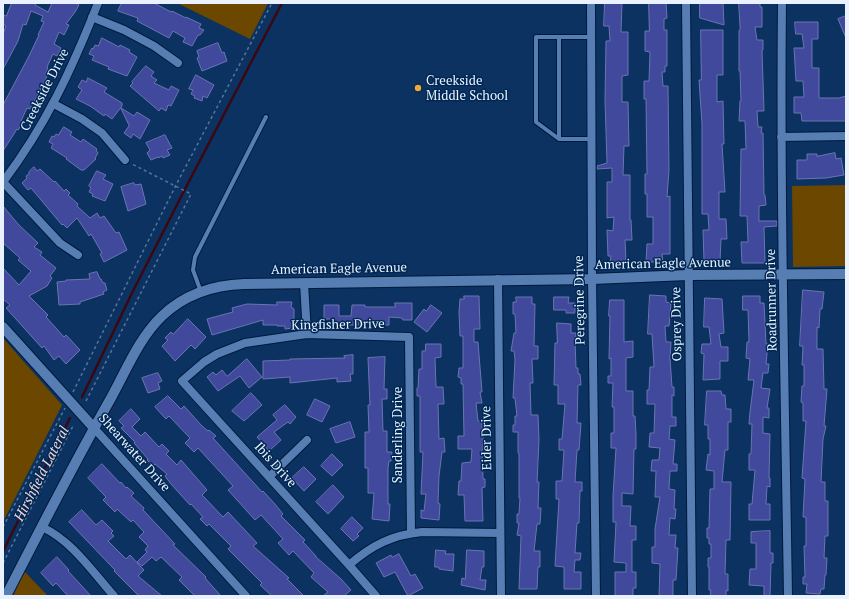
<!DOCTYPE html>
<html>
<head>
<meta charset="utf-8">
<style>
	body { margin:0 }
	#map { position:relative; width:849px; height:599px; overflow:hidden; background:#0b3261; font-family:"PT Serif",serif }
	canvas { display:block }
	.frame { position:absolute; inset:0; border:4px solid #e9f2fe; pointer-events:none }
</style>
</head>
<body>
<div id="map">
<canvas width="849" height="599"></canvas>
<div class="frame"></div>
</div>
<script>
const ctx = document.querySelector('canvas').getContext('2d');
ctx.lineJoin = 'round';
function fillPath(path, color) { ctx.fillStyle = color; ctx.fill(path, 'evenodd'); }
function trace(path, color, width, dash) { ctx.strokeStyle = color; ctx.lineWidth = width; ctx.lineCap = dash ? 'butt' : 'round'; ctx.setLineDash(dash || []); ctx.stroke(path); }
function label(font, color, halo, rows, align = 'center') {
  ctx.font = font + ' "PT Serif",serif'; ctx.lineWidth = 3; ctx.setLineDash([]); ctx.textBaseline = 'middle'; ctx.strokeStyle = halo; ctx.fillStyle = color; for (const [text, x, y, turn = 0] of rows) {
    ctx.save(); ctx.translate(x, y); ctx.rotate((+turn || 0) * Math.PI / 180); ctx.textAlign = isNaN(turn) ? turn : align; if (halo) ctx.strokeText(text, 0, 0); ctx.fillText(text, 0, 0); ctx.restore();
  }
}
fillPath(new Path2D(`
	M177,3h91l-18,36z
	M846,185v81l-53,1 -1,-81z
	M3,338l59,67 -59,117z
	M24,571l24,25h-37z`), '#6b4700');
trace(new Path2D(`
	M82,397l50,-104 51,-100 99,-190
	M3,551l67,-133`), '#3c0711', 2.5);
const building = new Path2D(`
	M12,3h24l-1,2 13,7 4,-9h23l4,2 -4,7 -9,12 3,1 -5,10 -5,-3 -5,12 7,4 -4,8 -4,-2 -6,13 1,1 -3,7 2,1 -4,9 -13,24 -3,-1 -6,13 2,1 -5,8 -1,-1 -14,22v-46l26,-49 10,-21h-1l6,-13 -3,-1 2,-5 -12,-5 -5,14 -3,-1 -5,17 -15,28v-35l3,-8 -3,-2v-9l3,1z
	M122,3h32l17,9 1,-1 14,7v-1l15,7 -2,4 5,2 -4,5h-2l-6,11 -9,-4 2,-4 -12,-7 -4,7 -32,-17 1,-3 -20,-7z
	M605,3h17l-1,29h7v43l-6,1v26h6l1,44h-5l-1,29h7v45h1l1,20h-7l1,22 -16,1 1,-7h-3l-1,-26 6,1 1,-14 -7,1v-36h5v-14l-15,1v-3l10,-3 -2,-63 1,-59h4l-1,-15h-5z
	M649,3h17l1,15 -3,1v11h3v36h-2v6h-3l1,14h5l1,84 -2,27 3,-1v58h-8l1,8h-17l1,-18h6v-27h-6v-23h-2v-20h2l-1,-75h-2v-18h5l1,-29 -5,-1v-20h4z
	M700,3h23l1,22 -24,-7z
	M739,3h21v4h2v20h-7l2,13h6v10h-1l2,61h-7l1,16h4l-1,6h2l1,62h1l1,10 -7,1v15h18v5l-13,1 1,36h-23l-1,-21h7l-1,-26h-7l1,-67h5l-1,-28h-6l1,-20h1l-1,-30h-1v-40l1,-2z
	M846,16v22l-8,-19z
	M795,22h23v17h-6v29h7v30h20l7,-2v25h-44l-1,-8h-7v-16h10l-1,-16h-7l-2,-33h10l-2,-14h-6z
	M701,30h22v45h-6v27l6,-1 1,43h-2l3,48h-6v27h7l1,20h-6l-1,22h-16l-1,-31h6l-1,-16h-6v-90l-3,-44h2z
	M102,38l17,9 1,-2 10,5 -1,2 8,5 -10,19 -19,-7 1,-2 -17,-7 2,-4 -5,-2 3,-6 1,1 2,-4 3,1z
	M218,43l4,10 2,-1 3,9 -25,10 -5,-13 2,-1 -2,-6z
	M146,66l8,6 -3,4 6,4 -3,3 15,7 2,-4 8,4 -8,16 -3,-1 -2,6 -5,-3 -2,3 -29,-25 3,-3 -1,-1z
	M196,75l18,10 -7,13 -4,-2 -1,5 -8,-3 1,-2 -4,-2 2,-4 -4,-1z
	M88,78l19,10 -3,4 18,11v3l-10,13 -7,-5 -1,2 -14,-10 -14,-7 6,-9 -4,-3 4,-7 4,2z
	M121,108l13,8 3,-4 13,8 -10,19 -7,-5 -2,4 -7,-5 5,-7z
	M64,127l8,5 -2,3 11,7 2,-3 14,10 -1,1 2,3 -3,5 1,1 -12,11h-3l-15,-11 1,-1 -16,-10 2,-4 -4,-2 3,-6 2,1 2,-3 2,1z
	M165,135l7,13 -5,2 3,5 -7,3 -1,-2 -4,2v-1l-7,3 -4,-7 3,-3 -4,-7z
	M835,153l1,6 5,-1 3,17 -18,3 -29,1v-19h10v-6h10v2z
	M34,167l3,4 3,-2 14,13 1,-1 9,10 2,-2 4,4 -2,2 10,9 -1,2 13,12 7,-5 3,5 4,-2 12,17 3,-1 8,18 -23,12 -4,-8 2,-1 -11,-19 -2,2 -12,-18 -10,10 -4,-4 -1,1 -31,-37 -3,2 -6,-7 5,-5 -1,-2 3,-2v-2z
	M97,171l9,4 -3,4 10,5 -8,17 -13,-5 1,-2 -4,-2 2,-4 -2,-2z
	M134,183l1,2 6,-1 5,20 -18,7 -7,-24z
	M3,206l15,18 20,19 -4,4 8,5 -2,3 16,13 -6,8 2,2 -5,8 -18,10 19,19 -2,2 18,20 2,-2 14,15 -14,14 -7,-8 -5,4 -10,-14 -2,2 -36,-40 4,-3 -7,-6v-31l16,17 12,-14 -13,-11 2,-2 -17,-15z
	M97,272l3,7h1l2,4h2l2,7 -4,2 1,2 -24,8v2l-21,1 -2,-23 9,-1v-1l24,-1 -1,-5z
	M803,290l21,2 -2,17h-2l-1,19 -2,-1v22h6l1,40h3l-3,37h2l-3,13 -2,43h4v19h3v35h-3l-1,22h3l-1,17h-1l-1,14h-3l-1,5 -14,-1 1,-9h-4v-7h2l-1,-31h2v-29h-3l2,-38 -3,-1 4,-57h-3v-18l-2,-1 1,-16h2v-21h-2l1,-19h-3z
	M650,295l16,1v6l5,1 -2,23h-4l1,16h5l-1,16 2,29h2v9l-2,-1v22h4v9h-6l-1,13 6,1 -2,24h4v7h-7l-1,18 6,1 -1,19h2l-1,10 -5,-1 -1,17h7l-1,13h3l-2,32h-3v16h-14l1,-32 -8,-1v-16h3v-18l5,-32h-5l1,-26h-5l1,-11h7l1,-12 -11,-1 1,-14h4l1,-29h-8v-14h2l1,-23h4l-2,-33h-4z
	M464,296h15l1,33h-6v13h4l4,50h-2l2,11h-6l2,18h4v11h1v17h-1l1,30h2v8l-3,1 1,33h-18l-1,-26h-6l1,-14h2l1,-18 9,-1 1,-13h-14v-13h6l-1,-52h-2v-6l-3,-1 1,-9h4v-32h-3l-1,-24 1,-13h4z
	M743,296h17v7h4l2,41h2l-2,20h3l-1,9h-5l-2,15 9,1 -3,19h2v10l-6,-1v16l7,1 -1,44h1v9l-3,-1 -1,18h4v16h-21v-16h3l3,-34h-6v-16h2l1,-30h-3l1,-12 4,-32h-6l2,-21 -4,-1 1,-16h2l-1,-32h-5z
	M516,297h16v7h3l-1,42h4v13h-6l1,24h-3l1,32h7l1,25 -2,42h2l-1,26h3l-1,16h-3l-3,27h6v16h-2l-1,22h-18l2,-53 -4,-1 2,-12h-2v-9h2l1,-16h-1v-45h-1v-21h-5v-7h2v-9h2l-2,-18h-2l2,-38 -1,-9h-3l3,-18h2l-1,-19h-2v-12h3z
	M554,297h15l-1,6h7v10h-9v-3h-12z
	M705,298l17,1 2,34 -5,1 2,13h7v14h-8v18l-17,1 1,-26 -3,-1 1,-9h9l-2,-17h-5z
	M610,300h14v42l9,-1v16l-7,1v33h7v25h2l1,18v15h-2l-1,45 -11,-1v13h9l-1,20h6v14h-4v32h4v16h-3v8h-18v-24h11v-9l-12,-1 2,-40h-3v-26l3,-48h-5v-15h3v-26h-2l1,-24h-5v-7h3v-18l-2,1 1,-43h-1z
	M277,302h15l-1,5 3,2v19l-9,1v-3h-8v-1h-14v-5l-51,15 -5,-16 26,-7 -1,-4 15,-4 30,1z
	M395,303h17v17h-9l-1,-2 -13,-1v8h-10v-3h-7v-1h-13v4h-26l-1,-6h-8v-14h15v11h12l1,-11h13v2h30z
	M431,305l11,8 -15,19 -13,-10 10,-13 2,2z
	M188,319l18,18 -11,12 -4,-4 -16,16 -13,-15 6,-6 -3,-2 6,-6 2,2z
	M557,323l14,1v9h5v7h-1l1,28h2v6h2l1,11h-3l-1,38h4l-2,27h-2l-2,32h7v9h-2l-1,32h-2l-2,30h6l-1,7h-5l-1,12h7v17h-17v-22l-9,-1 4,-67h-3v-18h6l2,-31h-5v-11h3l3,-35h-7v-19h-4l1,-42h2z
	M426,344h15v13l-6,1 1,29h7l1,17h-6l1,35 5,-1 1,14h-3l-3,24 -1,27 2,1 -1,16 -18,-2v-8l3,1 2,-17h-5l2,-42h-3v-56h-3v-8h1l1,-19h3v-18h3z
	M353,355v19h-3l1,7 -14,1v-4l-47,5v-6l-27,2v-18l27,-1v-1l55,-1 -1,-2z
	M385,357l-1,32h3v10h-5l1,32h4v21h5l-1,9h-2l-1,7v36h2l-1,17 -17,-2 2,-26h-6v-25h-3v-36h4l-1,-27h2l-2,-47z
	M247,359l15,18 -13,11 -9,-12 -22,15 -11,-14 6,-5 3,3 6,-5 5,6z
	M158,373l4,8 -4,2 2,6 -12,4 -6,-15z
	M707,391h14l1,4h3l1,14h5v13h-3v28h-3l-3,32h9l-1,58h-4l-1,34h3v17l-2,-1v6h-16l1,-6h-2v-23h-1v-9h3v-14h-2v-6h-2v-10h2l1,-39h4v-18l-8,-1 2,-16 2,1v-16h-2v-14h-3z
	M251,393l11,12 -18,16 -12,-10z
	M168,396l13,13 3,-3 18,20 6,5 1,-1 7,6 -3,2 49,54 1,-1 11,12 9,11 -2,2 24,24 -2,2 13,14v1l25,22 10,11 -7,6h-21l5,-4 -17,-15 3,-4 -21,-22 -4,4 -11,-12 5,-4 -22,-24 -6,5 -27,-30 5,-4 -35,-38 -4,4 -9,-9 5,-5 -21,-22 -3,3 -11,-12z
	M315,399l15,7 -8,16 -15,-7z
	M285,405l11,12 -6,7 -2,-2 -14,10 7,8 -12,11 -12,-14 20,-17 -4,-5z
	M131,409l9,10 -8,8 9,9 4,-4 14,15 3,-3 7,7 -3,3 11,11 4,-5 26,30 -5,5 21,22 5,-5 29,31 -4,3 36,32 -2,1 17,17h-32l-12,-11 2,-2 -34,-34 3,-3 -22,-22 -2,2 -7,-7 3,-2 -12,-13 -1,1 -19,-21 -6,-8 2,-2 -12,-10 -2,2 -6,-6 1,-1 -14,-16 1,-1 -14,-14 3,-2 -5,-5z
	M350,422l5,15 -19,6 -6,-14z
	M332,454l11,11 -11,11 -11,-10z
	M102,464l18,19 1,-1 5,6 1,-1 7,6 -3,3 13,12 -1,2 32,34 -2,1 33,32 -1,1 16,18h-26l-16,-16 3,-3 -21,-20 -5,4 -4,-4 -10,9 -5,-4 10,-10 -2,-2 3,-4 -9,-9 5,-5 -11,-12 -2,2 -14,-13 -2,3 -12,-12 3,-3 -18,-19z
	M304,467l12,12 -12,12 -12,-13z
	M333,485l11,12 -16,17 -12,-12z
	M82,510l14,15 6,-5 11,11 -2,2 3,3 -6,5 18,18 4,-4 11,12 3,3 -6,6 24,20h-23l-25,-25 1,-1 -46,-48z
	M352,517l11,11 -6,6 2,2 -6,5 -12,-12z
	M770,531v22h3v10h-2l-1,33h-6v-10l-15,-1 1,-16h6v-26h-5v-11z
	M436,550l10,1 -1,3h9l-1,17 -14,-2v-2h-4z
	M467,550l17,1v16h-2l-2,13h6l-1,10 -24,-5 1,-7 3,1z
	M399,554l12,22 4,-2 8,14 -15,8 -13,-24 -11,5 -8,-14 15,-8 1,2z
	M57,557l12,13 -1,1 23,25h-23l-12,-13 -3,3 -12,-13z`);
fillPath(building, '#41499c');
trace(building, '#6a75b1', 1);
const service = new Path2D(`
	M559,37v102
	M591,37h-55v85l23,17h32
	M201,292l-8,-22 2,-13 71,-140`);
const minor = new Path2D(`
	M591,3l1,276 4,317
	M686,3l6,593
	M782,3c-2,198 3,395 6,593
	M92,17l32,13 30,16 24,17
	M54,104l28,15 20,14 23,27
	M781,137l65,-1
	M3,182c43,-57 69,-113 95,-179
	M3,182l57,61 18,12
	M498,279l3,317
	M304,283l3,51
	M94,428l152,168
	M269,477l38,-37
	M42,527c30,14 50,44 72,69
	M349,565c23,-20 43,-30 73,-33l78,1
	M376,596l-27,-31 -167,-184 22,-19 13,-8 28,-11 62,-9 102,3 2,196`);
const tertiary = new Path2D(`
	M3,327l91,101
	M6,596c34,-66 68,-133 105,-198 15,-27 28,-60 51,-82 22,-21 51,-31 82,-32l348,-5 96,-4 158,-1`);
trace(service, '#001a3c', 6);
trace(minor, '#001a3c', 10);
trace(tertiary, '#001a3c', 12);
trace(new Path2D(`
	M73,392l103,-207 96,-182
	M86,401l105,-207 -59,-30
	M3,527l62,-119
	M3,563l70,-137`), '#587597', 1.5, [3, 3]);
trace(service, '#567eb3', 4);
trace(minor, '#567eb3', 8);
trace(tertiary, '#567eb3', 10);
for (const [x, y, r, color] of [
	[418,88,4,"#eca93a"]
]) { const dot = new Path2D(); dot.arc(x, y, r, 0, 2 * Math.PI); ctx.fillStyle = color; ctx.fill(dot); trace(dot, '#002855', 1.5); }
label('13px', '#e9f2fe', '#002855', [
	["Creekside",426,81],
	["Middle School",426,96]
], 'left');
label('13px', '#e9f2fe', '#002855', [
	["Creekside Drive",45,90,-63],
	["American Eagle Avenue",663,264,-1],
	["American Eagle Avenue",339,269,-1],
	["Peregrine Drive",580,300,-91],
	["Roadrunner Drive",772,300,-91],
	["Osprey Drive",677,324,-91],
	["Kingfisher Drive",338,325,-1],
	["Sanderling Drive",398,435,-90],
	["Eider Drive",487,438,-91],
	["Shearwater Drive",134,453,48],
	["Ibis Drive",275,465,48]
]);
label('italic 14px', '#f0d3d4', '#002855', [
	["Hirshfield Lateral",42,474,-63]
]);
</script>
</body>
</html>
